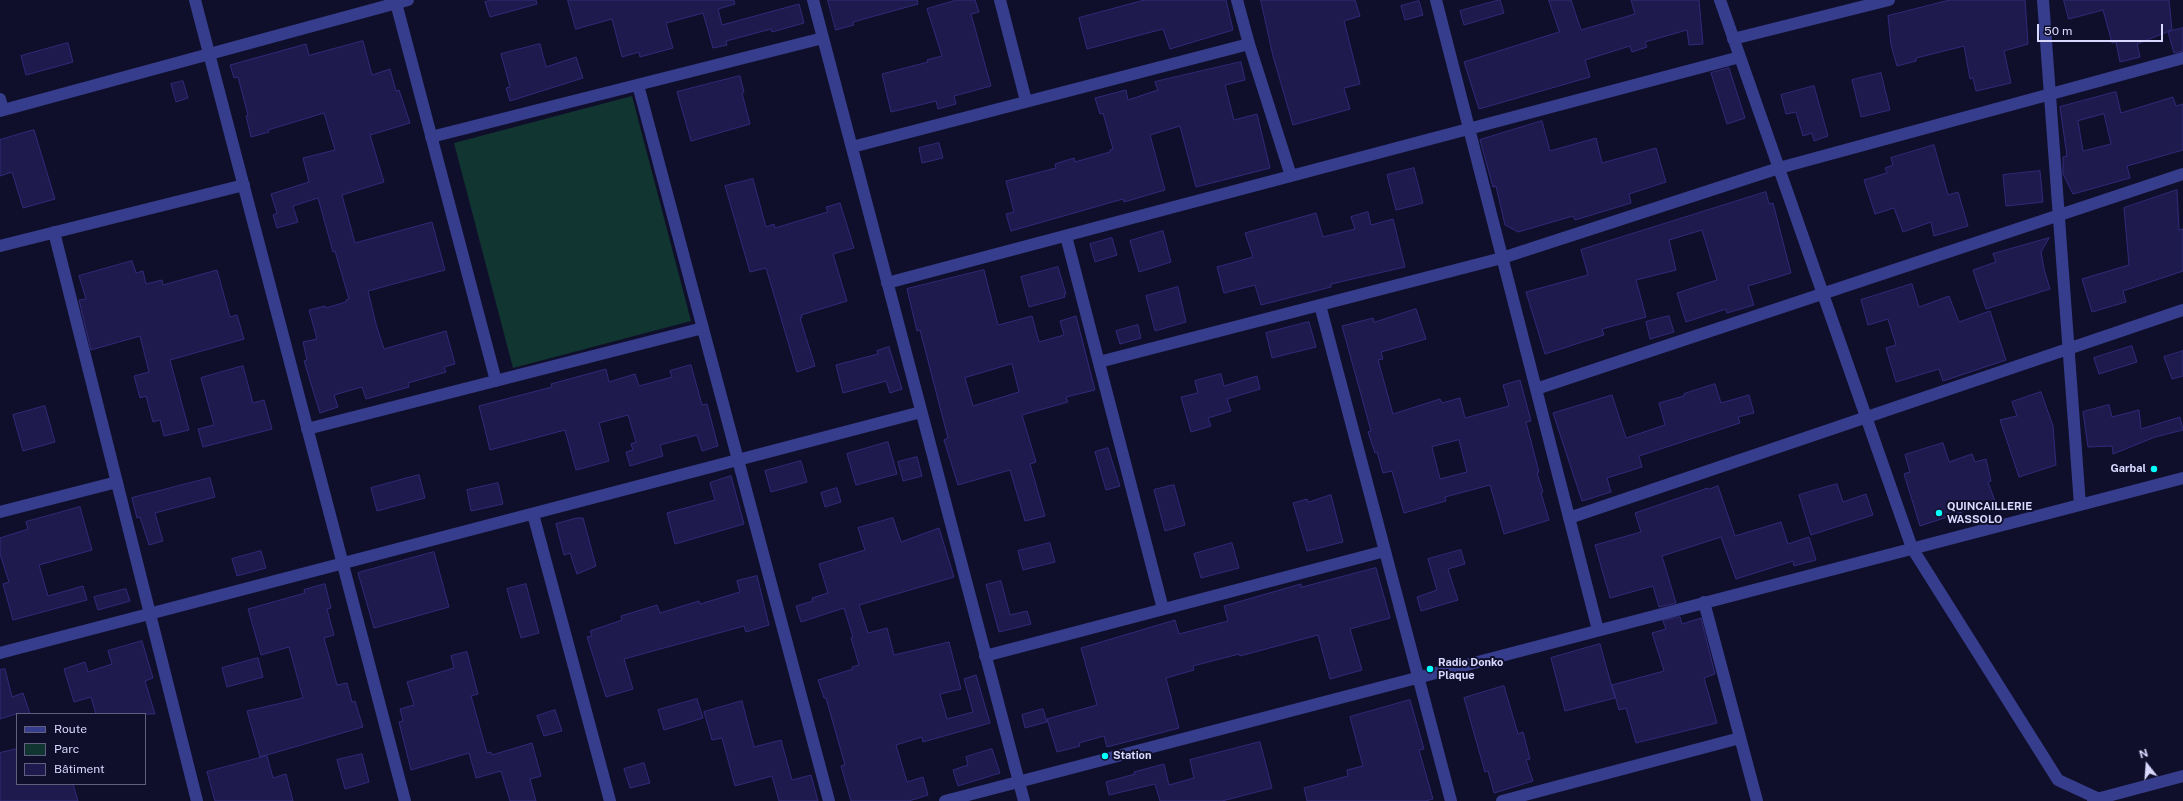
<!DOCTYPE html>
<html>
<head>
<meta charset="utf-8">
<style>
	body { margin:0 }
	#map { position:relative; width:2183px; height:801px; overflow:hidden; background:#100f2b; font-family:"Public Sans",sans-serif }
	canvas { display:block }
	.legend { position:absolute; left:16px; top:713px; width:130px; height:72px; box-sizing:border-box; background:#100f2b; border:1px solid #605f80; margin:0; padding:5px 7px; list-style:none; font-size:12px; color:#d9d8ff }
	.legend li { display:flex; align-items:center; gap:8px; height:20px }
	.legend b { width:20px; border:1px solid #605f80 }
	.north { position:absolute; left:2127px; top:745px; width:40px; height:40px; -webkit-text-stroke:3px #100f2b; paint-order:stroke; rotate:343deg; font-size:11px; font-weight:700; line-height:16px; text-align:center; color:#d9d8ff }
	.north::after { content:''; display:block; margin:auto; width:14px; height:18px; background:#d9d8ff; clip-path:polygon(50% 0,100% 100%,50% 72%,0 100%) }
	.scale { position:absolute; left:2037px; top:24px; width:126px; height:18px; box-sizing:border-box; border:2px solid #d9d8ff; border-top:0; padding-left:5px; font-size:12px; line-height:14px; white-space:nowrap; color:#d9d8ff; -webkit-text-stroke:3px #100f2b; paint-order:stroke }
</style>
</head>
<body>
<div id="map">
<canvas width="2183" height="801"></canvas>
<ul class="legend">
<li><b style="height:5px;background:#373d8d"></b>Route</li>
<li><b style="height:11px;background:#113530"></b>Parc</li>
<li><b style="height:11px;background:#1e1a4d"></b>Bâtiment</li>
</ul>
<div class="north">N</div>
<div class="scale">50 m</div>
</div>
<script>
const ctx = document.querySelector('canvas').getContext('2d');
ctx.lineJoin = 'round';
function fillPath(path, color) { ctx.fillStyle = color; ctx.fill(path, 'evenodd'); }
function trace(path, color, width, dash) { ctx.strokeStyle = color; ctx.lineWidth = width; ctx.lineCap = dash ? 'butt' : 'round'; ctx.setLineDash(dash || []); ctx.stroke(path); }
function label(font, color, halo, rows, align = 'center') {
  ctx.font = font + ' "Public Sans",sans-serif'; ctx.lineWidth = 4; ctx.setLineDash([]); ctx.textBaseline = 'middle'; ctx.strokeStyle = halo; ctx.fillStyle = color; for (const [text, x, y, turn = 0] of rows) {
    ctx.save(); ctx.translate(x, y); ctx.rotate((+turn || 0) * Math.PI / 180); ctx.textAlign = isNaN(turn) ? turn : align; if (halo) ctx.strokeText(text, 0, 0); ctx.fillText(text, 0, 0); ctx.restore();
  }
}
fillPath(new Path2D(`
	M632,96l59,225 -178,47 -59,-225z`), '#113530');
const building = new Path2D(`
	M492,0h44l1,4 -47,13 -5,-15z
	M568,0h166l1,4 -17,5 4,16 77,-21 5,19 -32,9 -1,-3 -45,12 1,4 -14,3 -10,-35 -37,10 7,25 -33,9 -1,-5 -17,5 -10,-38 -36,10z
	M828,0h89l1,4 -65,18 1,3 -18,5z
	M957,0h18l4,12 -8,2 20,72 -37,10 2,8 -18,5 -2,-8 -45,11 -9,-38 46,-12 -1,-2 15,-4 -15,-47z
	M1145,0h81l7,30 -63,19 -7,-20 -76,20 -8,-31z
	M1261,0h94l5,16 -16,5 16,63 -16,4 6,21 -57,16 -20,-69z
	M1500,0l4,13 -40,12 -4,-14z
	M1549,0h22l10,30 54,-16 -4,-14h68l4,44 -14,1 -2,-15 -42,12 2,5 -15,5 -2,-6 -45,14 5,17 -111,32 -15,-47 95,-30z
	M1950,0h75l3,44 -24,7 7,32 -35,8 -3,-13 -3,1 -6,-33 -48,12v3l-19,5 -6,-21 -3,-29z
	M2064,0h105l3,30 -35,14 3,13 -20,5 -4,-20 -4,1 -9,-33 -34,9z
	M1419,1l4,14 -18,5 -4,-14z
	M2183,28v23l-9,2 -6,-21z
	M363,41l9,34 18,-6 6,22 3,-1 11,33 -40,12 14,47 -42,13 13,48 77,-21 13,48 -77,21 8,33 8,25 62,-18 9,33 -11,3 2,5 -38,11 1,4 -43,12 -4,-12 -28,8 4,12 -18,6 -16,-52 3,-1 -4,-18 14,-3 -8,-29 16,-4 1,2 20,-6v-2l3,-1 -14,-48 -2,1 -15,-54 -25,8 5,16 -21,6 -4,-13 4,-2 -6,-19 38,-12 -6,-24 32,-8 -11,-37 -56,17 1,2 -18,5 -5,-21 2,-1 -10,-38 -4,1 -4,-13 76,-21 3,11z
	M68,43l5,19 -47,13 -5,-19z
	M540,44l6,23 30,-10 7,21 -73,23 -4,-13 4,-1 -9,-33z
	M1241,62l4,18 -20,5 9,35 23,-6 13,54 -74,19 -16,-61 -30,9 15,55 -41,12 -1,-3 -112,32 -5,-17 8,-2 -8,-31 50,-13 -1,-4 19,-6 1,4 35,-10v-2l3,-1 -10,-36 -3,1 -5,-16 31,-8 2,10 30,-10 -3,-8z
	M1729,68l16,50 -18,6 -16,-51z
	M1881,73l9,37 -29,7 -9,-37z
	M740,76l4,16 -2,1 8,31 -59,17 -14,-49z
	M183,81l5,17 -12,4 -5,-18z
	M1814,86l14,50 -14,5 -2,-8 -9,3 -7,-24 -10,2 -5,-19z
	M2116,92l5,21 52,-16 3,9 7,-2v46l-56,16 3,12 -57,16 -10,-20v-17l4,-1 -7,-49zM2104,114l7,30 -28,7 -5,-30z
	M1542,121l8,30 46,-13 6,25 54,-15 10,34 -37,12 2,9 -56,17 -2,-4 -55,16 -13,-7 -9,-39 -3,1 -13,-47z
	M34,130l21,69 -32,9 -11,-36 -12,4v-36z
	M939,143l4,15 -21,5 -3,-15z
	M1934,145l14,50 10,-3 10,34 -34,10 -3,-14 -28,10 -9,-24 -19,6 -11,-34 23,-7 -2,-5 8,-3 -2,-7z
	M1414,168l9,35 -27,7 -9,-35z
	M2040,171l3,31 -37,4 -3,-31z
	M753,179l13,48 8,-3 1,4 53,-16 -2,-5 14,-4 14,45 -21,6 14,47 -46,14 1,3h-2l15,48 -18,6 -31,-104 -16,4 -25,-86z
	M2177,190l2,40 4,-1v42l-60,20 3,11 -34,10 -10,-33 47,-14 -5,-57z
	M1766,192l3,12 4,-1 18,70 -43,13 6,19 -27,8 -1,-4 -40,13 -9,-29 40,-13 -15,-50 -33,10 7,30 -40,10 10,37 -44,12 2,6 -59,19 -19,-62 62,-17 -7,-25z
	M1368,212l3,13 22,-6 12,48 -74,17v3l-70,18 -6,-20 -31,8 -7,-26 36,-10 -8,-24 71,-20 7,24 32,-8 -4,-12z
	M1163,231l8,31 -32,10 -9,-31z
	M1112,238l5,17 -22,7 -5,-18z
	M2049,238l-8,14 3,17 6,20 -64,20 -13,-39 23,-8 -3,-8z
	M132,261l4,12 7,-2 3,13 16,-4 1,5 54,-15 13,47 7,-2 7,24 -74,21 19,70 -25,6 -4,-16 -7,2 -7,-26 -6,2 -6,-22 15,-4 -9,-36 -49,14 -12,-50 7,-1 -7,-23z
	M1058,267l8,27h-2l1,3 -36,10 -8,-30z
	M984,270l14,55 34,-9 7,26 25,-7 -4,-14 16,-5 19,74 -29,7 2,5 -46,13 14,47 -6,2 15,52 -20,5 -15,-51 -52,15 -14,-45 4,-2 -28,-108 -3,1 -10,-42zM1012,364l7,28 -46,14 -8,-28z
	M1912,284l7,23 30,-11 10,26 31,-11 16,49 -63,21 -4,-12 -43,13 -10,-34 10,-3 -8,-26 -20,6 -7,-25z
	M1178,287l8,35 -31,9 -9,-35z
	M1416,309l10,30 -45,13 2,7 -5,1 15,54 47,-15 2,4 18,-5 5,20 44,-12 -6,-21 17,-5 11,41 -5,1 13,50 -2,1 6,19 -2,1 8,27 -45,14 -14,-49 -45,12 1,4 -42,12 -12,-42 -9,2 -6,-21 -2,1 -7,-21 3,-1 -29,-105 31,-8 1,4zM1459,440l8,32 -27,7 -8,-32z
	M1669,316l5,16 -24,7 -4,-17z
	M1309,322l7,25 -44,11 -6,-25z
	M1138,325l3,13 -21,6 -4,-13z
	M2132,346l5,16 -38,12 -5,-16z
	M889,347l13,42 -12,4 -4,-12 -43,12 -7,-28 42,-11 -1,-3z
	M2183,351v25l-11,3 -8,-22z
	M691,365l11,40 5,-1 11,42 -16,5 -5,-16 -37,10 3,11 -33,10 -4,-14 7,-2 -2,-6 5,-2 -8,-27 -29,8 10,38 -33,9 -11,-40 -75,20 -11,-44 73,-19 -1,-3 55,-15 3,13 26,-8 4,12 33,-9 -2,-6z
	M243,366l10,37 11,-3 8,29 -69,18 -5,-18 16,-4 -13,-47z
	M1221,374l3,12 33,-10 3,13 -33,10 4,12 -23,7 3,8 -20,6 -10,-35 17,-4 -3,-12z
	M1715,384l6,19 28,-8 5,18 -16,4 2,6 -101,33 3,11 -35,11 4,14 -29,9 -29,-88 59,-18 14,43 39,-13 -6,-22 25,-7v-2z
	M2041,392l12,34 3,39 -37,12 -19,-57 17,-4 -5,-14z
	M2109,405l3,12 27,-7 2,19 39,-12 3,13 -28,7 -42,17 -1,-8 -24,1 -5,-35z
	M45,406l10,36 -32,9 -10,-36z
	M888,442l9,32 -41,11 -9,-31z
	M1943,443l6,19 23,-8 3,8 11,-3 5,22 -3,1 7,19 -75,25 -16,-52 6,-2 -5,-17z
	M1108,448l12,38 -14,4 -11,-38z
	M917,457l5,19 -19,5 -5,-19z
	M801,461l6,21 -36,10 -6,-21z
	M419,475l6,23 -48,13 -6,-23z
	M731,476l13,48 -69,20 -8,-31 48,-13 -5,-17z
	M210,478l5,19 -60,16 8,28 -14,4 -9,-28 -3,1 -5,-20z
	M498,483l5,21 -32,7 -4,-21z
	M1837,484l6,18 23,-8 7,21 -62,20 -12,-40z
	M1174,485l11,40 -20,6 -11,-41z
	M1718,486l17,50 46,-14 7,22 21,-7 7,23 -22,6 -1,-5 -57,18 -15,-42 -59,19 14,47 -17,4 -6,-21 -43,12 -15,-53 46,-13 -6,-19 73,-25 1,1z
	M837,488l4,14 -16,5 -4,-14z
	M1331,495l12,47 -36,9 -14,-48 14,-4 1,3z
	M80,507l12,43 -53,15 9,31 35,-10 4,14 -74,20 -10,-36 6,-2 -9,-28v-16l28,-9 -2,-7z
	M577,518h6l13,48 -19,8 -7,-21 -6,2 -8,-31z
	M893,518l8,24 38,-14 15,49 -95,28 9,28 19,-5 7,27 55,-13 12,47 -21,5 7,25 26,-7 -9,-33 12,-4 14,48 -67,19 -1,-5 -26,8 11,37 16,-5 5,18 -19,6h-58l-10,-35 4,-1 -19,-67h-2l-6,-18 35,-11 -1,-2 7,-2 -8,-27 2,-1 -9,-29 -43,14 -5,-16 17,-5 -1,-3 16,-5 -9,-29 46,-14 -7,-22z
	M1050,543l5,19 -32,8 -5,-19z
	M1232,543l7,25 -38,10 -7,-24z
	M1461,550l4,14 -17,5 10,31 -37,11 -4,-14 20,-7 -9,-31z
	M261,551l5,17 -29,8 -5,-17z
	M434,552l15,55 -75,21 -16,-55z
	M1376,568l14,50 -40,11 12,41 -32,9 -12,-44 -78,21 -1,-2 -46,12 1,4 -28,8 13,50 -72,19 -3,-11 -25,7 1,3 -23,6 -10,-33 50,-14 -16,-57 94,-28 4,14 49,-13 -4,-15 77,-22v3z
	M757,576l12,49 -23,7 -2,-6 -120,33 9,30 -27,8 -19,-60 5,-1 -2,-5 32,-11 -1,-4 36,-11 3,8 39,-12 1,3 40,-12 -3,-11z
	M1001,581l9,34 17,-4 4,13 -32,8 -13,-47z
	M325,584l6,24 -4,1 7,26 -10,3 13,47 10,-2 5,19 3,-1 8,26 -103,30 -13,-46 56,-13 -14,-51 -28,8 -13,-46 57,-16 -1,-3z
	M526,584l13,49 -18,5 -14,-49z
	M126,589l4,12 -32,9 -4,-13z
	M1680,617l2,7 19,-6 14,56 -11,4 13,45 -81,20 -10,-35 -7,2 -7,-25 52,-14 -12,-38 14,-4 -3,-8z
	M142,641l11,37 -8,3 10,33h-59l-5,-17 -17,5 -10,-33 21,-7 3,10 24,-8 -4,-13z
	M1600,644l15,54 -50,13 -14,-53z
	M467,652l11,42 -7,2 16,57 4,-1 1,3 40,-12 9,33 -11,3 6,22h-26l-9,-30 -25,7 -7,-25 -58,17 -12,-48 4,-1 -3,-12 14,-4 -7,-23 47,-14 -3,-12z
	M258,658l5,19 -36,10 -5,-19z
	M5,669l7,28 11,-4 7,21h-14l-16,5v-49z
	M1504,686l14,48 5,-2 7,27 -4,1 7,21 -39,12 -6,-22 -3,1 -21,-74z
	M697,699l6,19 -39,12 -6,-20z
	M1410,700l14,49 -5,1 14,49 -8,2h-118l-3,-13 44,-12 -1,-6 16,-4 -13,-49z
	M742,701l12,46 27,-7 11,40 19,-5 7,26h-39l-7,-25 -37,10 -13,-48 -10,2 -8,-28z
	M1043,709l4,13 -22,6 -3,-13z
	M555,710l7,21 -18,5 -7,-20z
	M1260,742l12,46 -50,13h-62l-5,-17 -46,11 -3,-13 29,-8 -1,-2 30,-8 5,21 25,-7 -4,-18z
	M17,749v35h56l5,17h-78v-48z
	M992,749l8,24 -42,13 -5,-16 15,-5 -2,-8z
	M362,754l7,28 -24,7 -8,-29z
	M267,756l6,22 13,-4 7,27h-78l-8,-29z
	M644,763l6,20 -20,5 -6,-19z`);
fillPath(building, '#1e1a4d');
trace(building, '#312a7a', 1);
trace(new Path2D(`
	M195,0l210,801
	M813,0l211,801
	M1000,0l26,101
	M1237,0l12,44 42,132
	M1436,0l162,630
	M1720,0l192,548 146,232 41,19 1,2
	M2043,0l37,505
	M396,3l100,378
	M1733,39l156,-39
	M638,85l191,716
	M0,99l3,11
	M0,111l408,-111
	M431,137l392,-99
	M852,147l397,-103
	M54,232l143,569
	M1066,236l97,373
	M0,246l244,-61
	M887,283l853,-226
	M1320,305l131,496
	M1099,362l403,-104 277,-90 404,-110
	M1536,389l647,-215
	M307,429l396,-101
	M0,512l117,-30
	M533,514l77,287
	M1569,518l614,-208
	M1704,602l53,199
	M0,653l921,-241
	M985,656l400,-105
	M2093,800l90,-24
	M945,801l1238,-323
	M1502,801l238,-63`), '#373d8d', 12);
for (const [x, y, r, color] of [
	[2154,469,4,"#04fffc"],
	[1939,513,4,"#04fffc"],
	[1430,669,4,"#04fffc"],
	[1105,756,4,"#04fffc"]
]) { const dot = new Path2D(); dot.arc(x, y, r, 0, 2 * Math.PI); ctx.fillStyle = color; ctx.fill(dot); trace(dot, '#100f2b', 1.5); }
label('bold 11px', '#d9d8ff', '#100f2b', [
	["Garbal",2146,469,"right"],
	["QUINCAILLERIE",1947,507],
	["WASSOLO",1947,520],
	["Radio Donko",1438,663],
	["Plaque",1438,676],
	["Station",1113,756]
], 'left');
</script>
</body>
</html>
